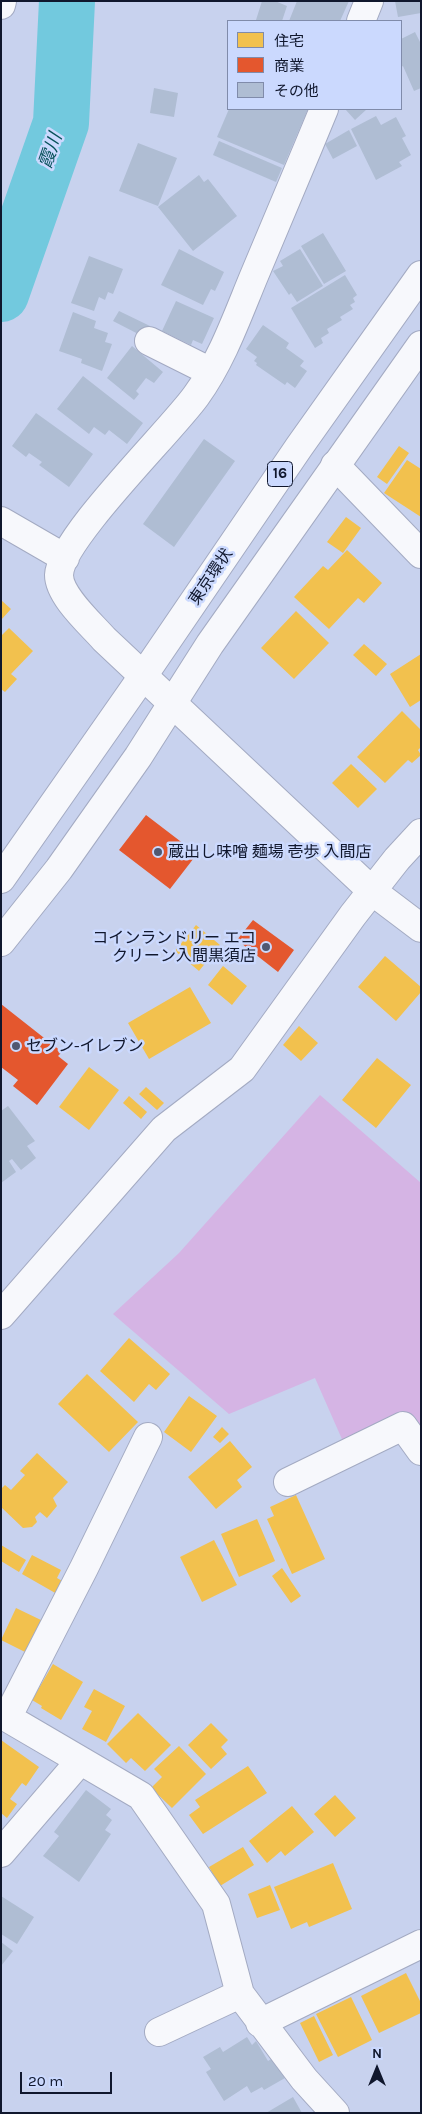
<!DOCTYPE html>
<html>
<head>
<meta charset="utf-8">
<style>
	body { margin:0 }
	#map { position:relative; width:422px; height:2114px; overflow:hidden; background:#c8d2ee; font-family:Karla,"Noto Sans JP",sans-serif }
	canvas { display:block }
	.frame { position:absolute; inset:0; border:2px solid #10172d; pointer-events:none }
	.legend { position:absolute; left:227px; top:20px; width:175px; height:90px; box-sizing:border-box; background:#cbd9fe; border:1px solid #808baa; margin:0; padding:6px 9px; list-style:none; font-size:15px; color:#10172d }
	.legend li { display:flex; align-items:center; gap:10px; height:25px }
	.legend b { width:25px; border:1px solid #808baa }
	.north { position:absolute; left:352px; top:2044px; width:50px; height:50px; -webkit-text-stroke:4px #cbd9fe; paint-order:stroke; rotate:0deg; font-size:14px; font-weight:700; line-height:20px; text-align:center; color:#10172d }
	.north::after { content:''; display:block; margin:auto; width:18px; height:22px; background:#10172d; clip-path:polygon(50% 0,100% 100%,50% 72%,0 100%) }
	.scale { position:absolute; left:20px; top:2072px; width:92px; height:22px; box-sizing:border-box; border:2px solid #10172d; border-top:0; padding-left:6px; font-size:15px; line-height:18px; white-space:nowrap; color:#10172d; -webkit-text-stroke:4px #cbd9fe; paint-order:stroke }
</style>
</head>
<body>
<div id="map">
<canvas width="422" height="2114"></canvas>
<div class="frame"></div>
<ul class="legend">
<li><b style="height:14px;background:#f2c14e"></b>住宅</li>
<li><b style="height:14px;background:#e4572e"></b>商業</li>
<li><b style="height:14px;background:#afbdd3"></b>その他</li>
</ul>
<div class="north">N</div>
<div class="scale">20 m</div>
</div>
<script>
const ctx = document.querySelector('canvas').getContext('2d');
ctx.lineJoin = 'round';
function fillPath(path, color) { ctx.fillStyle = color; ctx.fill(path, 'evenodd'); }
function trace(path, color, width, dash) { ctx.strokeStyle = color; ctx.lineWidth = width; ctx.lineCap = dash ? 'butt' : 'round'; ctx.setLineDash(dash || []); ctx.stroke(path); }
function label(font, color, halo, rows, align = 'center') {
  ctx.font = font + ' Karla,"Noto Sans JP",sans-serif'; ctx.lineWidth = 5; ctx.setLineDash([]); ctx.textBaseline = 'middle'; ctx.strokeStyle = halo; ctx.fillStyle = color; for (const [text, x, y, turn = 0] of rows) {
    ctx.save(); ctx.translate(x, y); ctx.rotate((+turn || 0) * Math.PI / 180); ctx.textAlign = isNaN(turn) ? turn : align; if (halo) ctx.strokeText(text, 0, 0); ctx.fillText(text, 0, 0); ctx.restore();
  }
}
fillPath(new Path2D(`
	M320,1095l101,88v257l-76,6 -30,-68 -86,36 -116,-100 66,-61z`), '#d5b4e4');
fillPath(new Path2D(`
	M399,446l10,7 -22,31 -10,-7z
	M407,460l14,9v48l-37,-24z
	M346,517l15,11 -18,25 -16,-11z
	M347,550l35,33 -18,20 -6,-5 -29,31 -35,-32 29,-31 5,4z
	M1,600l10,9 -10,11z
	M296,611l33,32 -35,36 -33,-31z
	M9,628l24,23 -22,23 6,5 -12,13 -4,-3v-53z
	M364,644l23,20 -11,12 -23,-21z
	M421,654v46l-11,7 -20,-33z
	M402,711l19,19v17l-3,3 3,5 -9,8 -4,-3 -23,23 -28,-26z
	M351,764l26,25 -19,19 -26,-25z
	M196,925l24,20 -21,26 -24,-20z
	M385,956l36,31v5l-25,29 -38,-34z
	M223,966l24,20 -15,19 -24,-20z
	M190,987l21,36 -62,36 -21,-36z
	M299,1026l19,17 -17,18 -18,-16z
	M377,1058l34,27 -35,43 -34,-28z
	M89,1067l30,23 -30,40 -30,-23z
	M146,1087l18,16 -7,7 -18,-16z
	M129,1096l18,16 -6,7 -18,-16z
	M129,1338l41,36 -14,16 -7,-6 -15,18 -34,-31z
	M87,1374l51,48 -29,30 -51,-48z
	M189,1396l28,20 -26,36 -27,-20z
	M222,1427l7,7 -9,9 -7,-6z
	M230,1441l22,26 -15,13 5,7 -26,22 -28,-32z
	M37,1453l31,29 -15,16 4,8 -10,12 -7,-6 -5,5 2,5 -5,5 -9,1 -22,-21v-18l4,-4 6,5 14,-15 -5,-4z
	M296,1495l29,64 -33,15 -25,-55 7,-3 -4,-9z
	M257,1519l18,42 -36,16 -18,-43z
	M214,1540l23,45 -35,17 -22,-45z
	M1,1545l25,15 -7,12 -18,-11z
	M32,1555l29,15 -4,8 7,4 -7,12 -35,-20z
	M282,1568l19,28 -10,7 -19,-27z
	M16,1608l27,13 -16,32 -26,-13z
	M53,1664l30,18 -22,38 -20,-12 1,-2 -10,-6z
	M94,1689l31,17 -19,36 -24,-13 10,-18 -8,-4z
	M138,1713l33,32 -26,26 -14,-13 -5,5 -19,-19z
	M211,1723l17,17 -7,7 6,7 -16,15 -23,-24z
	M1,1740l38,27 -13,19 -4,-3 -12,16 7,5 -10,14 -6,-5z
	M179,1746l27,28 -34,34 -21,-20 11,-11 -8,-8z
	M248,1766l19,27 -64,41 -14,-19 11,-8 -5,-7z
	M335,1795l21,23 -21,19 -21,-23z
	M292,1806l22,26 -29,24 -4,-5 -14,12 -18,-22z
	M243,1847l11,18 -34,21 -11,-19z
	M333,1863l19,46 -43,18 -2,-5 -16,7 -17,-42z
	M270,1885l10,25 -23,8 -9,-24z
	M406,1973l15,30v10l-42,20 -18,-37z
	M351,1997l21,43 -34,17 -22,-43z
	M314,2016l19,39 -14,7 -19,-39z`), '#f2c14e');
fillPath(new Path2D(`
	M146,815l51,39 -27,35 -51,-39z
	M253,920l41,30 -16,22 -41,-32z
	M1,1004l61,48 -4,4 10,8 -31,41 -24,-19 5,-6 -17,-13z`), '#e4572e');
trace(new Path2D(`
	M1,294l60,-171 6,-122`), '#72c9de', 56);
fillPath(new Path2D(`
	M262,1h13l12,5 -5,15 -26,-1z
	M297,1h52l-9,20h-51z
	M395,1h26v12l-23,4z
	M415,32l6,12v44l-7,3 -11,-25 -2,1v-28z
	M154,88l24,5 -4,24 -24,-4z
	M229,109h79l-24,56 -67,-28z
	M345,109h22l-12,11z
	M376,116l5,9 15,-8 10,19 -4,2 9,17 -12,7 3,4 -26,14 -25,-51z
	M349,130l8,16 -24,13 -8,-15z
	M219,141l63,27 -6,14 -63,-27z
	M138,143l39,15 -19,48 -39,-15z
	M199,175l5,7 4,-3 29,37 -44,35 -35,-44z
	M323,233l23,38 -22,13 -23,-38z
	M179,249l45,23 -9,19 -4,-2 -8,16 -42,-20z
	M300,249l23,37 -26,16 -6,-9 -2,2 -16,-24 10,-5 -3,-5z
	M89,256l34,13 -10,25 -5,-2 -3,8 -6,-3 -5,14 -23,-8z
	M345,275l12,20 -4,3 2,4 -5,3 3,4 -13,8 2,3 -15,9 2,4 -8,5 2,5 -8,5 -24,-40z
	M176,301l38,17 -12,26 -9,-4 -2,5 -29,-14z
	M119,311l31,15 -6,11 -31,-16z
	M73,312l23,9 -2,7 14,5 -3,9 7,2 -10,27 -21,-8 1,-4 -23,-8z
	M263,325l26,18 -3,5 18,13 -4,5 7,5 -12,17 -8,-6 -2,3 -29,-20 1,-2 -3,-2 3,-4 -11,-8z
	M132,346l31,26 -9,11 -8,-5 -10,13 3,3 -5,6 -27,-22z
	M83,376l60,47 -16,21 -18,-14 -4,5 -11,-8 -5,7 -32,-25z
	M36,413l57,41 -24,33 -30,-22 3,-3 -13,-9 -3,4 -14,-11z
	M204,439l31,22 -61,86 -31,-23z
	M8,1106l27,35 -8,5 9,12 -15,12 -9,-11 -3,2 7,11 -15,11v-72z
	M86,1790l25,19 -5,6 6,5 -7,10 6,4 -32,48 -36,-26 16,-20 -5,-4z
	M1,1896l33,21 -17,27 -16,-10z
	M1,1942l12,9 -12,15z
	M247,2037l5,8 4,-4 12,20 5,-3 12,20 -21,12 -2,-3 -11,6 -4,-7 -23,15 -18,-29 5,-3 -8,-12 17,-10 3,5z
	M293,2097l9,16h-36z`), '#afbdd3');
const minor = new Path2D(`
	M1,5l1,-4
	M361,21l8,-20
	M324,109c-23,56 -47,112 -70,167 -17,41 -32,84 -58,120 -25,35 -136,143 -137,179 0,21 32,49 45,64l268,252 49,37
	M149,341l62,31
	M335,465l86,89
	M1,521l64,37
	M1,1315l163,-186 78,-60 111,-154 44,-56 24,-26
	M288,1482l115,-56 18,25
	M1,1714l140,82 75,108 24,90 64,85 31,34
	M7,1718l77,-150 64,-131
	M1,1853l79,-92
	M260,2023l161,-79
	M159,2032l81,-38`);
const highway = new Path2D(`
	M1,879l142,-203 156,-229 122,-172
	M1,942l58,-73 79,-112 72,-113 211,-299`);
trace(minor, '#a3aac2', 30);
trace(highway, '#a3aac2', 30);
trace(minor, '#f7f8fc', 28);
trace(highway, '#f7f8fc', 28);
for (const [x, y, r, color] of [
	[158,852,5,"#505871"],
	[266,947,5,"#505871"],
	[16,1046,5,"#505871"]
]) { const dot = new Path2D(); dot.arc(x, y, r, 0, 2 * Math.PI); ctx.fillStyle = color; ctx.fill(dot); trace(dot, '#cbd9fe', 2); }
for (const [x, y, w] of [
	[280,474,25]
]) { const box = new Path2D(); box.roundRect(x - w / 2, y - 12.5, w, 25, 4); ctx.fillStyle = '#cbd9fe'; ctx.fill(box); trace(box, '#10172d', 1); }
label('bold 15px', '#10172d', null, [
	["16",280,474]
]);
label('16px', '#10172d', '#cbd9fe', [
	["東京環状",211,577,-56]
]);
label('16px', '#10172d', '#cbd9fe', [
	["蔵出し味噌 麺場 壱歩 入間店",168,852],
	["コインランドリー エコ",256,938,"right"],
	["クリーン入間黒須店",256,956,"right"],
	["セブン-イレブン",26,1046]
], 'left');
label('italic 18px', '#07515a', '#cbd9fe', [
	["霞川",51,151,-71]
]);
</script>
</body>
</html>
